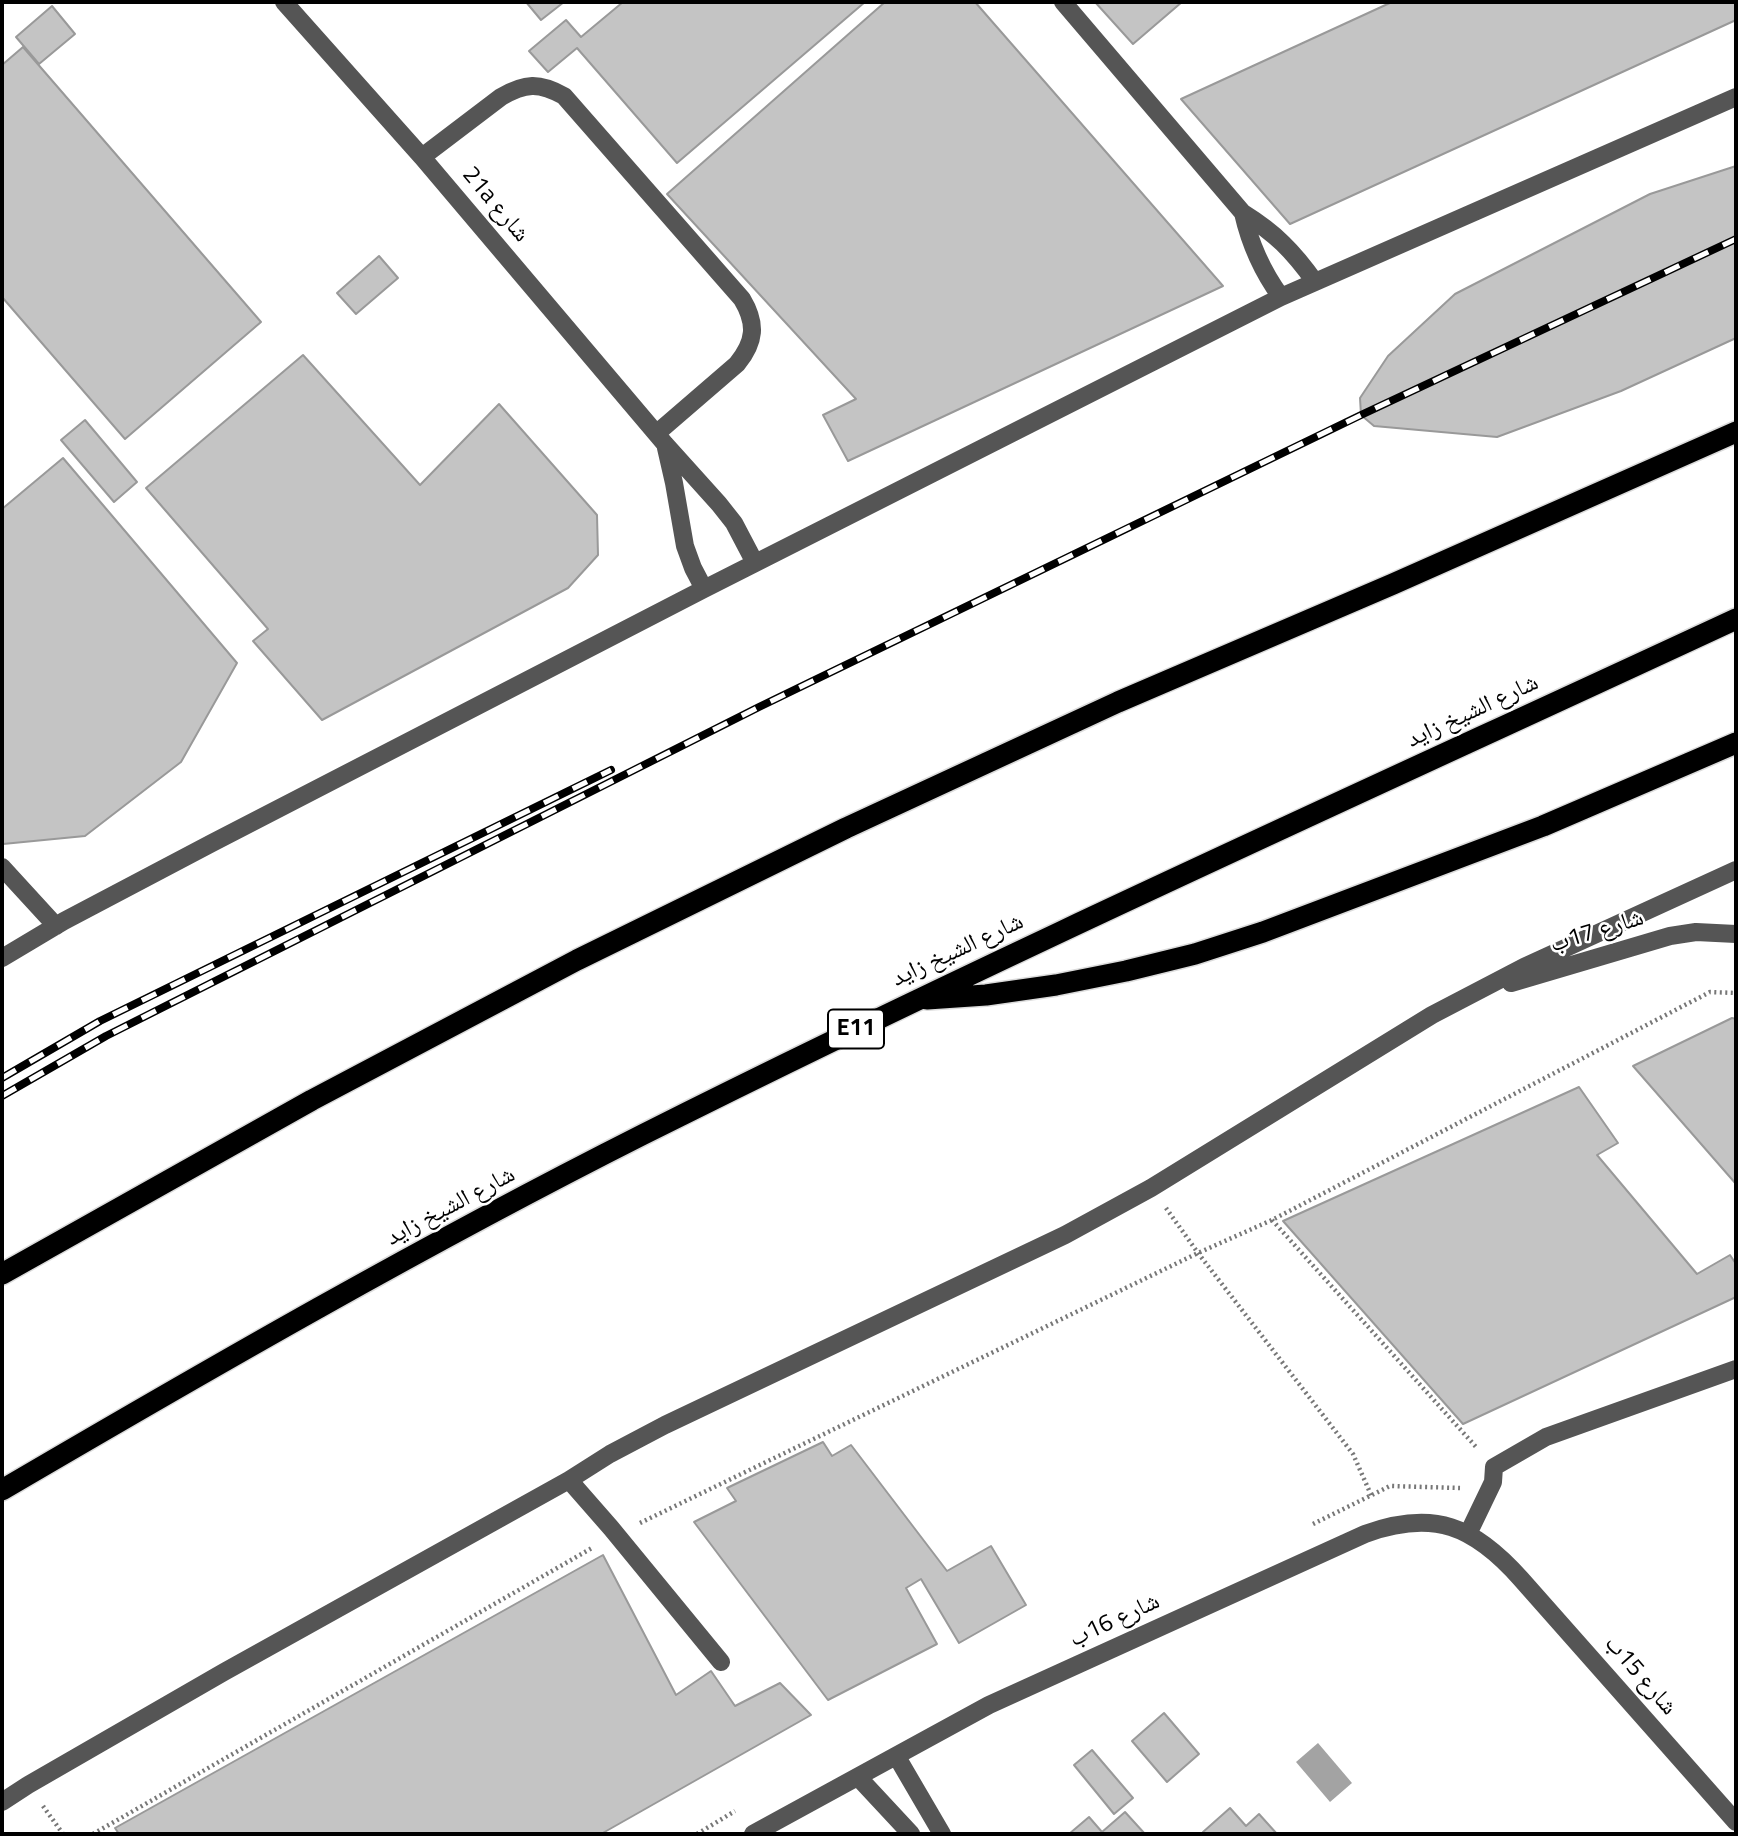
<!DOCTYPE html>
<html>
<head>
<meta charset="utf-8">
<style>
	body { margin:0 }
	#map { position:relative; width:1738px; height:1836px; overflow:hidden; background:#fff; font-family:"Titillium Web",sans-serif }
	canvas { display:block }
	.frame { position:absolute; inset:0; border:4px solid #000; pointer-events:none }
</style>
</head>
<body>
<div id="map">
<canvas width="1738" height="1836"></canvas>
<div class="frame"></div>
</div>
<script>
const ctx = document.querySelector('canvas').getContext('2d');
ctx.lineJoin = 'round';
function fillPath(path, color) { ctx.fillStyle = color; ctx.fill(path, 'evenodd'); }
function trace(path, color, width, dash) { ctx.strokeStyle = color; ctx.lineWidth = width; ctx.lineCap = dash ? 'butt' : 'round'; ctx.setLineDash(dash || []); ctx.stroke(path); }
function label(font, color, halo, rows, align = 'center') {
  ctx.font = font + ' "Titillium Web","Noto Naskh Arabic",sans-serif'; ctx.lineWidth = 5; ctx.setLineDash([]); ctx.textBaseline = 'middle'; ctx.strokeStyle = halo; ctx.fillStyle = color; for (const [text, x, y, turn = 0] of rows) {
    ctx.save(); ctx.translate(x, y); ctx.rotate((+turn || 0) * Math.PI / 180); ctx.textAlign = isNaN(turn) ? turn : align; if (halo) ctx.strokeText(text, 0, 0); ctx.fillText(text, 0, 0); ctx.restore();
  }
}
fillPath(new Path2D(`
	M1318,1743l34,40 -22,19 -34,-40z`), '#a3a3a3');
const building = new Path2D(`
	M526,2h38l-23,18z
	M623,2h242l-188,161 -100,-115 -29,24 -19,-21 37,-31 15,17z
	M885,2h90l248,284 -375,175 -25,-46 33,-16 -189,-205z
	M1095,2h87l-49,42z
	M1392,2h344v18l-446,204 -109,-125z
	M52,6l23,28 -36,30 -23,-27z
	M23,47l238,275 -136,117 -123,-142v-232z
	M1736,166v172l-115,53 -124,46 -123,-11 -13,-11 -1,-17 28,-42 67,-62 195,-100z
	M379,256l19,22 -42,36 -19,-21z
	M303,355l117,130 79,-81 98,111 1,40 -30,33 -246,132 -69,-79 15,-12 -122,-141z
	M85,420l52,62 -23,20 -53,-62z
	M63,458l174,205 -56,99 -96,74 -82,8 -1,-1v-334z
	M1732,1018l4,1v165l-103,-118z
	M1579,1087l39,56 -21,12 100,119 33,-19 6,9v33l-273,127 -180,-203z
	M823,1442l9,14 19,-11 96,126 44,-25 35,59 -67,38 -38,-64 -15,9 31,56 -109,56 -134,-178 42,-21 -9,-13z
	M603,1555l73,140 35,-24 24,35 45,-23 31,32 -210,119h-482l-4,-6z
	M1164,1713l35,41 -32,28 -35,-41z
	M1092,1750l41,48 -19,16 -40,-49z
	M1230,1808l16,18 13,-12 18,20h-72l-2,-2z
	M1125,1812l20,22h-76l20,-17 13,15z`);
fillPath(building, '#c4c4c4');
trace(building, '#999', 2);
const highway = new Path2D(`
	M927,999l59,-4 70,-10 70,-14 69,-17 68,-22 280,-106 193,-83
	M2,1274l310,-174 265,-140 269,-132 272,-126 275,-118 343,-152
	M2,1490c210,-123 422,-245 640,-355 360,-181 728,-346 1094,-516`);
trace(highway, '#dbdbdb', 24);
trace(new Path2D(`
	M1166,1208l32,45 155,201 19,43
	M1272,1220l205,228
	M640,1523l558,-270 74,-33 438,-228 26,1
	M1313,1524l77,-38 70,2
	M43,1806l20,28
	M93,1834l499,-286
	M697,1834l38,-23`), '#777', 4.5, [2, 3.5]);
trace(new Path2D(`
	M284,2l138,155 243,287 54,60 15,19 21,40
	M1063,2l180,211c32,20 50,38 72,69
	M422,157l79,-60c24,-14 38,-15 63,-1l178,203c15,25 13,43 -5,65l-80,69
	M1243,213c7,31 19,58 38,84
	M666,448l8,35 11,63 8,22 11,21
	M2,867l54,59
	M2,958l62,-37 148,-78 492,-254 577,-292 455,-200
	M1511,983l159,-47 26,-4 40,2
	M569,1480l42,48 110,134
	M1468,1534l25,-52 1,-15 52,-30 190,-68
	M897,1757l45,77
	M858,1777l53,57
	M2,1802l26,-17 196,-113 345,-192 41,-26 55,-29 400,-190 86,-47 281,-173 92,-48 212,-97
	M753,1834l236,-129 376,-171c69,-25 109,-8 156,45l215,243`), '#555', 18);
trace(highway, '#000', 21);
const rail = new Path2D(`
	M2,1078l98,-57 511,-251
	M2,1096l104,-60 653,-329 602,-292 375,-176`);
trace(rail, '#000', 8);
trace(rail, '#fff', 5, [16]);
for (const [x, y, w] of [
	[856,1029,56]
]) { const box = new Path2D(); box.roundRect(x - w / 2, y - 19.5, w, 39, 5); ctx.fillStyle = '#fff'; ctx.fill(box); trace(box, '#000', 2); }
label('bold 23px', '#000', null, [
	["E11",856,1029]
]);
label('24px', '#000', '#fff', [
	["21a شارع",495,205,50],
	["شارع الشيخ زايد",1473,712,-25],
	["شارع 17ب",1597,932,-17],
	["شارع الشيخ زايد",958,951,-25],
	["شارع الشيخ زايد",451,1207,-28],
	["شارع 16ب",1115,1621,-25],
	["شارع 15ب",1640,1676,49]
]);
</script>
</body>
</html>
